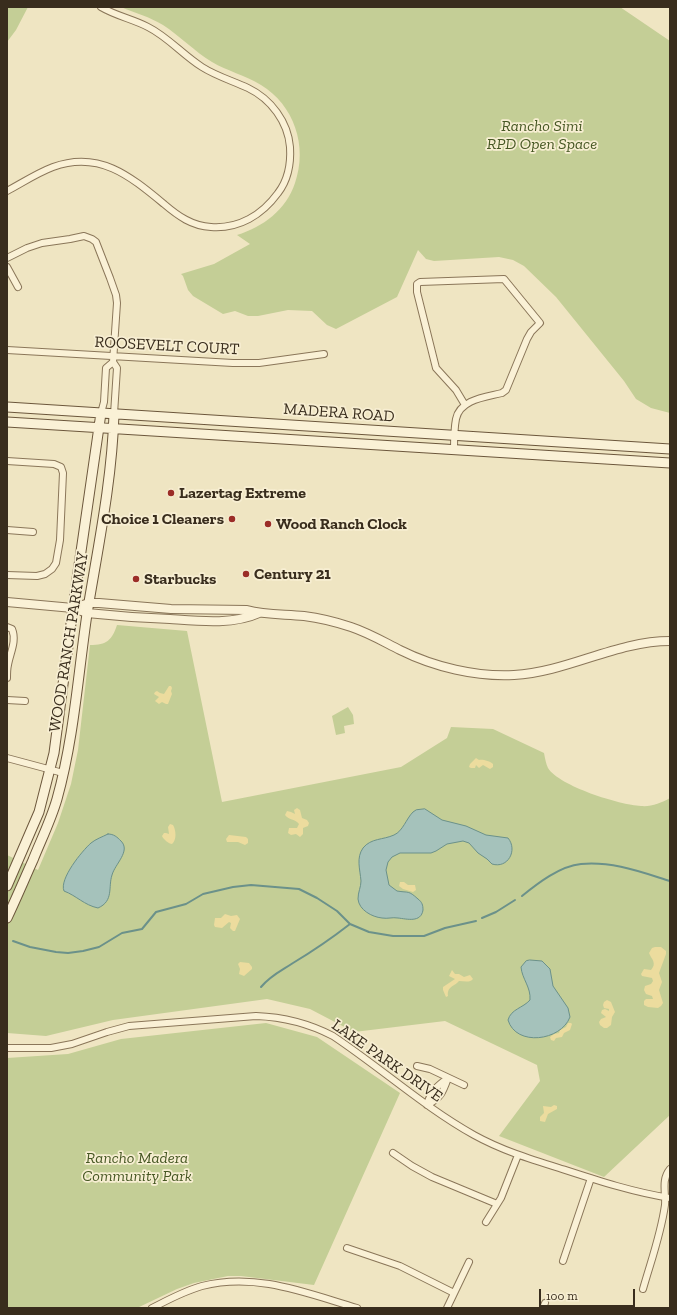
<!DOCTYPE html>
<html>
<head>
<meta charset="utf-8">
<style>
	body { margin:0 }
	#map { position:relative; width:677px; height:1315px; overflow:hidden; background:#efe5c2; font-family:"Zilla Slab",serif }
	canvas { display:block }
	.frame { position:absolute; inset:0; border:8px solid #392d1d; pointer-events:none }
	.scale { position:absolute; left:539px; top:1289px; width:96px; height:18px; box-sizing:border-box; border:2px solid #392d1d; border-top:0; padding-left:5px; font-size:12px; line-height:14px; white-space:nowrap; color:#392d1d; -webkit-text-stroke:3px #f7eed2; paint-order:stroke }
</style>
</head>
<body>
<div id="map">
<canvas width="677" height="1315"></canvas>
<div class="frame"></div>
<div class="scale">100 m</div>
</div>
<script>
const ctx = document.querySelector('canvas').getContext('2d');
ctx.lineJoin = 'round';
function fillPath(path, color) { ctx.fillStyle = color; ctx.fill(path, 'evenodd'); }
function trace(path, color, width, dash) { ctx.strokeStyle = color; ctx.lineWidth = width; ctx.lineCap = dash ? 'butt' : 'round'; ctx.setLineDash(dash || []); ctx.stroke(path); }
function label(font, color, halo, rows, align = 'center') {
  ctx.font = font + ' "Zilla Slab",serif'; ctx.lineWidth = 3.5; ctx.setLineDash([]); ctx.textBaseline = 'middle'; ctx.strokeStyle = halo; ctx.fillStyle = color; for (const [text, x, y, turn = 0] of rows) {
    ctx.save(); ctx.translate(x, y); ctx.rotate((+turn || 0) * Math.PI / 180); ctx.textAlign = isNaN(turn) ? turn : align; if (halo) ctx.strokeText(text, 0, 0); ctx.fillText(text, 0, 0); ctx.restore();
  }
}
fillPath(new Path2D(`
	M7,7h21l-12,23 -9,12z
	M121,7h499l50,34v372l-19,-5 -15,-9 -12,-18 -68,-84 -32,-31 -11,-6 -14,-3 -65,4 -8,-2 -8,-9 -21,47 -61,32 -9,-4 -15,-14 -24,-1 -30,6h-10l-13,-5 -12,3 -30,-18 -5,-6 -5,-14 -2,-2 33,-10 36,-20 -13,-9c26,-8 49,-25 58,-52 13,-37 -1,-78 -34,-98 -16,-10 -34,-14 -49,-23 -18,-11 -32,-26 -49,-37 -13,-8 -28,-12 -42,-18z
	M117,625l70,6 35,171 179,-35 46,-29 4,-11 42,2 51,24c1,5 2,11 4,15 11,18 72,37 93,38 10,1 20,-3 29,-8v317l-66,62 -105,-41 41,-55 -3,-16 -92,-44 -91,11 -44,-23 -43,-10 -154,21 -67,16 -39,-3v-178l31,15 20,-47 13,-39 7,-34 12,-105c17,0 22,-5 27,-20z
	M348,707l5,8 1,9 -10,2 1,7 -9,2 -4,-19z
	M266,1023l51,14 83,56 -86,192 -73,-9h-13l-34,7 -17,6 -40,19h-130v-250l61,-4 53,-15z`), '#c4ce96');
fillPath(new Path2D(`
	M169,686h2l1,2 -1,3 1,3 -4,10h-2l-4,-2 -3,2 -4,-3 4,-4 -5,-3 1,-2 2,-1 3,2 4,1z
	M476,758l3,2c3,-1 11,1 14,4v3l-3,2 -7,-4 -4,3 -3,-3 -1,3h-4l-2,-1 1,-3z
	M297,808l3,2 2,8 5,2 2,3 -1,3 -5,2v6l-3,3 -4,-3 -5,1 -3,-2 1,-5h8l2,-4c-3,-5 -11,-4 -14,-9l2,-4 4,1 4,2 -1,-4z
	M170,824l3,1c3,5 4,15 -1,19 -3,0 -9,-5 -10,-8l2,-3h2l3,1 -1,-7z
	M229,835l17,2 2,2v4l-3,2 -7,-3h-11l-1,-3z
	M400,882h4l4,3h7l1,5 -3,2 -10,-3 -4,-3z
	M225,914l6,2 6,-1 3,4 -5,12h-2l-3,-3 1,-5 -2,-1 -7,6 -7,-1 -1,-2 1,-7h6z
	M655,947h6l5,4v3l-7,19 3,9 -3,8 4,13 -2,3 -3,2 -10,-1 -4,-2v-4l2,-2h7l-1,-3 -6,-2 -2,-4 1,-4 6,-2 2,-3 -1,-3 -10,-2 -1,-2 3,-5 7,1c6,-7 1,-10 -2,-17l3,-5z
	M240,962l9,1 3,4v2l-8,7 -5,-2 1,-5 -2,-5z
	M452,970l3,4h4l5,3 6,-2 3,4c-3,4 -9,2 -14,2 -5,6 -12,5 -11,15l-2,1 -3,-7v-3l12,-8 -6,-3z
	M607,1000l4,2 4,10 -3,5 -1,8 -4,3h-3l-4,-3 -1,-3 2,-3 5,-2 -5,-4 1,-3 3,-1 4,2v-2l-5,-1 -1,-3 1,-3z
	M568,1023h3l1,1 -2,6 -6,3 -2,4 -6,1 -2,3 -3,-1 -1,-3 4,-3 5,-1 1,-3 6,-3z
	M554,1105l3,1v3l-9,5 -3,8 -5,-1v-4l4,-4 -1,-7 8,1z`), '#ecdc9e');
const water = new Path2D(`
	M425,809l17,11 24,6 20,9 22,3c10,12 0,31 -16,26l-5,-5 -9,-6 -9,-10 -6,-2 -16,3 -11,7 -5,2h-31l-8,4 -4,5 -2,8 3,15 8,6c12,2 11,-1 21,8 4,3 5,6 5,11 -2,13 -16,9 -25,8 -6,-1 -10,1 -16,0 -10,-1 -23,-8 -24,-19 0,-7 3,-12 3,-18 -1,-12 -5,-23 2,-33 8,-10 20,-8 31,-13 9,-4 12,-16 19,-23l3,-2z
	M108,834c6,0 9,3 13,7 10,10 -6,23 -9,34 -4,12 2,26 -14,33 -14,-3 -21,-12 -34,-17 -5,-12 18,-40 27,-48 5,-4 11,-6 17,-9z
	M530,960l12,1 8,8 3,17 15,22 2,9c-9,24 -54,30 -62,3 3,-11 15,-12 22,-20 1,-13 -8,-21 -9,-33l5,-6z`);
fillPath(water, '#a5c2bb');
trace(water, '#6b918a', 1);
trace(new Path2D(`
	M522,896c16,-13 38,-30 59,-32 31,-3 60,8 89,17
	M482,918l14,-6 19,-12
	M13,941l17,6 26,5 12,1 15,-2 16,-4 23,-14 20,-4 14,-17 30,-8 17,-10 30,-7 18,-2 48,4 18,9 20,13 13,13 19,8 24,4h31l21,-8 31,-7
	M261,987c10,-12 20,-16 32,-24 20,-12 39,-25 57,-39`), '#6b918a', 2);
const minor = new Path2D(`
	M7,191c15,-8 30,-18 46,-24 46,-17 77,9 111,37 14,12 28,22 47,23 28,2 51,-12 67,-34 10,-13 13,-30 12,-46 -2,-25 -19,-48 -42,-59 -15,-7 -32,-12 -46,-21 -19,-12 -34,-30 -54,-40 -15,-8 -32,-11 -47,-20
	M7,258l20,-10 15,-5 28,-4 14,-3 8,3 4,3 14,36 6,17 1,8 -4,59 -7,6 -2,34 -3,11
	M7,267l11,20
	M7,350l226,13h26l65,-9
	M113,362l4,6 -3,46
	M454,450c0,-10 0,-21 2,-31 4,-20 31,-22 46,-26l4,-3 21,-51 4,-7 9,-9 -36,-44 -84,3 -3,2v8l19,76 20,22 9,15
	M7,461l47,3 7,3 2,6 -3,67 -4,23 -4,6 -7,5 -8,2 -30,-1
	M7,530l26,2
	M7,627l5,2c5,12 -2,24 -4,36 -1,4 -1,9 -1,13
	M7,700l18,1
	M7,758l56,15
	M7,1048h44l21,-4 35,-12 22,-6 127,-10c28,1 52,7 77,20 48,32 91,71 141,99 27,15 56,24 85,33 37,12 73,24 111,30
	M417,1066l13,3 34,16
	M427,1105c14,-7 16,-13 21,-27
	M427,1105c3,-13 10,-19 21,-27
	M393,1153l19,13 20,11 65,27
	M486,1222l15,-24 17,-43
	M347,1248l53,18 54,27
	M563,1261l28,-83
	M643,1289c8,-28 18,-55 22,-84 1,-13 -4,-25 5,-36
	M152,1308c16,-8 32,-17 50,-22 54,-14 104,7 155,22
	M447,1308l22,-46
	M543,1308l2,-5`);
const tertiary = new Path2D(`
	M7,602l66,6 14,5c28,3 56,5 83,6 28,2 63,6 89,-6
	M73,608l16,-5h10l72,6 76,1c18,5 38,4 57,6 16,2 32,6 47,11 18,6 33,15 49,23 34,17 76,27 114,25 54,-3 102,-34 156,-34`);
const secondary = new Path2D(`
	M7,407l663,42
	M7,422l663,41
	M7,886l32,-74 15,-59 21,-160 26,-180
	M7,918c9,-19 17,-38 26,-58 8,-20 18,-40 24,-61 17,-61 21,-124 30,-185 11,-67 25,-133 27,-200`);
trace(minor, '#8a7659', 8);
trace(tertiary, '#8a7659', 10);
trace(secondary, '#6c573c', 11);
trace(minor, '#faf1d6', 6);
trace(tertiary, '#faf1d6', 8);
trace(secondary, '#faf1d6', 9);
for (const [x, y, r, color] of [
	[171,493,4,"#9b2d27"],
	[232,519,4,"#9b2d27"],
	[268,524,4,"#9b2d27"],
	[246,574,4,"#9b2d27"],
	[136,579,4,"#9b2d27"]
]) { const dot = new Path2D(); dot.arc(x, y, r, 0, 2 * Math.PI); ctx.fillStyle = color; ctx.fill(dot); trace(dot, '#f7eed2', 1.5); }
label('italic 16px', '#465723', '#f7eed2', [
	["Rancho Simi",542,126],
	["RPD Open Space",542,144],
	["Rancho Madera",137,1158],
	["Community Park",137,1176]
]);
label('16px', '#392d1d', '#f7eed2', [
	["ROOSEVELT COURT",167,346,3],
	["MADERA ROAD",339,413,4],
	["WOOD RANCH PARKWAY",69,642,-81],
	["LAKE PARK DRIVE",387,1061,35]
]);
label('bold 16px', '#392d1d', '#f7eed2', [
	["Lazertag Extreme",179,493],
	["Choice 1 Cleaners",224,519,"right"],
	["Wood Ranch Clock",276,524],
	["Century 21",254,574],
	["Starbucks",144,579]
], 'left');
</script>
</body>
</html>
